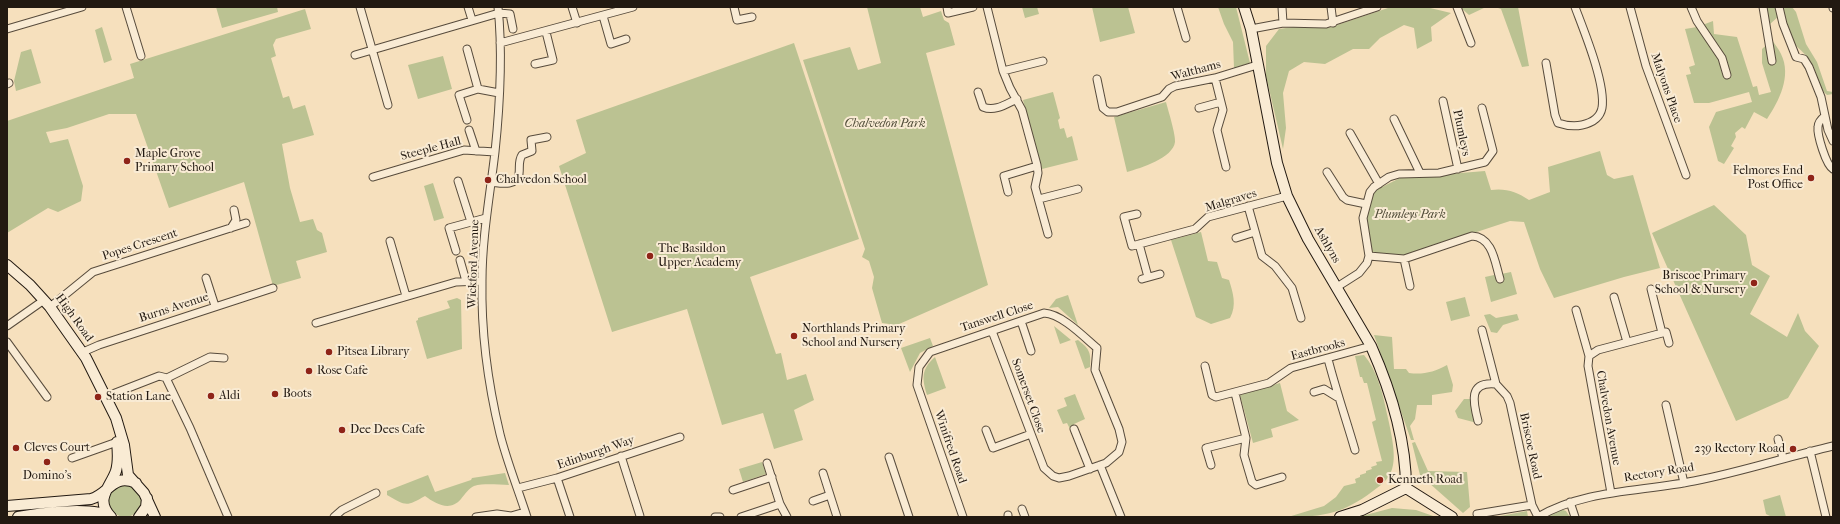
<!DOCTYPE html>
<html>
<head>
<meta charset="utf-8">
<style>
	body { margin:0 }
	#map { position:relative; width:1840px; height:524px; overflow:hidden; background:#f6e0bd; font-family:"IM FELL French Canon",serif }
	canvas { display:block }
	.frame { position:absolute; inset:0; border:8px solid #221911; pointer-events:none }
</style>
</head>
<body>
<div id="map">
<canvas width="1840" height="524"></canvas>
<div class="frame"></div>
</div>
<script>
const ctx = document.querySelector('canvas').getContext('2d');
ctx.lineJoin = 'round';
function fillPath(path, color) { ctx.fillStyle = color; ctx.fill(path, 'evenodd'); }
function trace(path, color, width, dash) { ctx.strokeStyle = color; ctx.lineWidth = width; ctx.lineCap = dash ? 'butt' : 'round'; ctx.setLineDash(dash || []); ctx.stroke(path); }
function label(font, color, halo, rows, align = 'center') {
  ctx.font = font + ' "IM FELL French Canon",serif'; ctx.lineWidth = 4; ctx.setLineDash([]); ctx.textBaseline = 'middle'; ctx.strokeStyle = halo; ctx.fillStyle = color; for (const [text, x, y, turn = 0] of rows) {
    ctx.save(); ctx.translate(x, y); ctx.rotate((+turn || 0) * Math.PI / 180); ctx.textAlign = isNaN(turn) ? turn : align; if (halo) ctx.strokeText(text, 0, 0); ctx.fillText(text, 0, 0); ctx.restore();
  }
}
fillPath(new Path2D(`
	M216,7h61l1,5 -56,16z
	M867,7h53l3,10 18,-6 3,9 5,3 6,22 -29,8 62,232 -98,43 -1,-4 -7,-1 -10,-35 2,-11 -5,-16 -7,-4 3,-8 -62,-189 47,-13 8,23 23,-7z
	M1022,7h15l2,7 -14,4z
	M1092,7h36l7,26 -35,9z
	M1218,7h18l14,56 -16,5 -1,-26 -9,-18z
	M1395,7h31l25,6 -20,14 1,14 -15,8 -3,-21 -10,-3 -24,13 -11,11h-16l-28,15 -21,-2 -15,9 -6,22 3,35 -3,21 -17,-73v-30l13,-17 21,-3 28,2 60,-20z
	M1460,7h26l-17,8z
	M1495,7h23l11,59 -7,1 -21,-58z
	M1765,7h10l4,9 -9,8z
	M1783,7h9l4,5 10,32 11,18 10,29 6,1v2l-6,1c-12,-11 -8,-18 -15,-31 -4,-9 -13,-14 -18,-21 -7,-8 -10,-26 -11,-36z
	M305,9l6,20 -35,10 -3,6 3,11 -5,2 12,40 6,-2 4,13 12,-4 9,30 -32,9 8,44 10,34 13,-3 4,11 5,3 5,19 -31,9 5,17 -28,8 -29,-104 -75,26 -33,-94h-27l-42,14 -21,4 4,11 18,-4 15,47 -2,15 -23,11 -10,-4 -41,25v-112l127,-43 -4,-14z
	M1713,21l1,13 23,3 16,50 4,-1 2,9 12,-3 -9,-29v-14l10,-9c3,5 7,9 9,14 11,22 -2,47 -14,65l-13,-7 -9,17 -3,-2 -7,6 1,4 -5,9 3,2 -10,16 -6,-3 -9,-34 7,-15 36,-10 -3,-10 -40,11h-15l-8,-28 5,-1 -2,-7 6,-2 -10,-36 12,-2z
	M102,27l10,33 -8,3 -9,-33z
	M794,43l65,196 -109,38 26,77 5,-1 6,27 19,-6 8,26 -20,10 9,30 -29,9 -11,-36 -41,12 -35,-116 -75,23 -53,-166 27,-13 -10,-33z
	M31,49l10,34 -25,8 -2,-10 7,-29z
	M443,56l9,33 -34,10 -10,-34z
	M1053,92l7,26 -2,2 2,9 4,-1 3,10 5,-2 6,24 -36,9 -19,-69z
	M1166,102c2,8 10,33 9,40 -2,16 -34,26 -48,30l-13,-55z
	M1600,151l7,24 7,4 19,-4 27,93 -36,9 -70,21 -14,-29 -16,-47 -14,-1 -109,36 -30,-2 -5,-32 6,-31 28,-14 85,-7 6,19c15,-2 26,2 38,10l21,-8 -2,-25z
	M433,183l11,35 -10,3 -10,-35z
	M1714,205l32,30 6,30 18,11 -20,38 37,23 11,-24 7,18 14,15 -31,52 -52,23 -84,-188z
	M1201,232l7,29 9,1 5,16 7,2c4,13 8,25 1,38l-19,6 -15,-7 -25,-77z
	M1511,272l6,22 -26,8 -6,-25 9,-2 7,4v-5z
	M1068,295l10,30 -20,-18 -9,1 7,-9z
	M1465,297l5,19 -19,5 -5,-19z
	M457,298l4,2 1,49 -35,10 -11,-38 2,-1v-2l32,-10 -3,-7z
	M1490,314l6,4 21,-4 2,6 -16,5 -6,8 -6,-1 -7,-17z
	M1054,326l17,14 -11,4z
	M1374,335l18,2 2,32h12l3,4c14,2 25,-1 38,-8l6,20 -1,7 -20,3v10h-15l-2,14 -5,7 4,14h-3z
	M930,338l3,8 -13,7 -10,19 -9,-24z
	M1078,340c12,9 13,13 12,27l-5,2 -10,-28z
	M1364,355c13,15 19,39 23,59 3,13 9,38 6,51 -2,12 -10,19 -20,26 -29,22 -49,26 -85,26l36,-11 12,-9 8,-11 12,-3 -1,-4 5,-2v-2l6,-2v-2l6,-2 -1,-2 6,-2 -1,-3 6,-1 -10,-39 4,-2 -9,-37h-3l-2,-6h-2l-5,-21z
	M935,357l11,31 -19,7c-5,-16 -6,-26 8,-38z
	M1280,383l7,28 12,9 -28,9 2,8 -20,6 -13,-48z
	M1075,394l10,25 -11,5v3l-4,2 -3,-6 -4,1 -6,-14 10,-4 -3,-8z
	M1464,399h7l6,24 -19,-5 -3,-7z
	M1415,442l13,29 39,1 3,35 -7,6 -43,-38 -8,-32z
	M762,462l4,12 -23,8 -4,-13z
	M505,473l4,12c-11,0 -24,-2 -35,1 -5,2 -9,8 -13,13 -11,13 -25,5 -36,-3 -19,11 -19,10 -38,-1v-4l41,-16 7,17 36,-12 1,-2z
	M109 501a16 16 0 1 1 32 0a16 16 0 1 1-32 0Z
	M1780,495l6,22h-14l-6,-3 -3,-14z
	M1392,508l24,2 20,7h-78z
	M1560,509l6,2 4,6h-27z
	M1527,511l1,6h-33z`), '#bbc292');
const street = new Path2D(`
	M126,7l15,49
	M360,7l28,98
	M468,7l4,13
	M498,7c5,48 2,97 -3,145 -5,43 -13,86 -13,129 -1,51 6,103 18,153 7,28 18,55 27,83
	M572,7l5,16
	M734,7l3,13 15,-3
	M947,7l1,6 25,-6
	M987,7l16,64 7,17 12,22 15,55 1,8 -3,14 13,47
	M1177,7l9,31
	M1282,7l1,16
	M1331,7l2,16
	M1457,7l14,36
	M1630,7l16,59 40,109
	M1691,7l6,14 25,37 5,17
	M1763,7l9,54
	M1779,7l4,17 13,33 8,2 5,8 12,30 7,33 5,11
	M1833,7v1
	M603,16l8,28 15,-5
	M7,29l75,-22
	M1251,29l32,-6 43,1 51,-17
	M500,43l133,-36
	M467,49l11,40
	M355,55l144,-42 11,1 3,15
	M1546,63l9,52 3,8c9,3 15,4 24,2 9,-2 18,-7 20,-17 4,-24 -18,-77 -27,-101
	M535,64l18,-4 -7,-28
	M1003,71l40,-10
	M1215,78l8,32 -6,20 9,37
	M1097,79l6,29 5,4h9l45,-15 7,-8 6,-3 40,-8 42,-13
	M7,84l2,-1
	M978,92l5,15c12,5 23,-3 34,-8
	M1443,101l15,68
	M1199,108l22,-6
	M1825,116c-4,3 -7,6 -7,11 -1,8 8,38 15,42
	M1394,119l26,54
	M467,120l-8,-25 19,-6 21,4
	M469,130l7,21
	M1350,133l29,51
	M1327,172l16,25 4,3 19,4
	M373,177l91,-27 31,2
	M458,181l13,41
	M491,182c9,1 25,5 28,-8 1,-7 -1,-13 3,-19l10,-4 -1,-11 16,-3
	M1008,192l-4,-16 33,-10
	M1039,199l39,-10
	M1248,206l14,50 13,10 17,22 9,30
	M1137,214l-13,3 8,29 63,-17 13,-12 79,-21
	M231,228l5,-8 -2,-10
	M1236,238l19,-6
	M390,241l16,55
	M1139,244l9,33
	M456,251l-7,-23 37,-10
	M1369,256l35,3 68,-23c21,1 23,27 28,43
	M1404,259l6,27
	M460,260l6,21
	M206,278l9,28
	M1142,279l18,-5
	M1337,287l22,-14 8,-10 2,-7 -6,-38 7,-26 4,-5 15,-10 10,-3 40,-1 46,-11 8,-11 -11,-43
	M1651,289l11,44
	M1614,297l13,45
	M50,307l43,-35 153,-49
	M1576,310l13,46
	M1021,321l10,30
	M316,323l140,-41 26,-1
	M7,326l37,-26
	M1482,330l14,54
	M7,342l40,55
	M83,352l16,-7 174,-57
	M1328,359c8,31 18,60 27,91
	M1205,366l7,29 4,2 53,-14 22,-15 80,-22
	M166,378l24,50 38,89
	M1314,392l10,-3 13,8
	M1235,393l11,45 -2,17 8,27 4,3 26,-8
	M105,397l54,-21 8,2 43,-21 14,1
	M1666,405l18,78
	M1478,421c-5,-19 -10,-40 18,-37l11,12 3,7 22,102 6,12
	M1074,429l16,40
	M986,430l7,18 38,-14
	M1778,439l5,19
	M1810,451l16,66
	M621,456l19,60
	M889,457l20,60
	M72,458l45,-16
	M767,463l13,41 7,13
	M1100,465l21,52
	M1211,465l-5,-17 40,-10
	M823,473l14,44
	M557,478l13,39
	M518,488l39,-10 123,-41
	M733,490l39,-13
	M1611,493l-23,-127 1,-10 9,-6 68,-18 3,11
	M813,501l17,-6
	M1570,502l5,15
	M1022,509l3,8
	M1477,514l55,-9
	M1008,515v2
	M334,517l8,-7 34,-17
	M476,517l21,-3 14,2 14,-4
	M715,517h5
	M741,517l39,-13
	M963,517l-46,-132 2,-18 11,-15 114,-39c18,1 40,24 53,35l-2,22 24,59 3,13 -3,10 -13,11 -37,13 -10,2 -6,-2 -9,-8 -52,-137
	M1538,517c48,-28 103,-25 156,-36 47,-9 92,-24 139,-35`);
const secondary = new Path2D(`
	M1244,7l7,22 26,134 10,33 21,43 63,107c20,45 35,92 35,142
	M7,265l23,20 20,22 36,51 30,60 8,27 4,30 16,18 11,24
	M1406,488l46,29
	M7,506l84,-7c18,-5 22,-26 45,-16
	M18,517c20,-4 76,-11 93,0
	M111,517c-17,-18 -1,-29 5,-46 3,-10 2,-19 1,-29
	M139,517l7,-10 1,-9
	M1340,517l22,-7 44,-22`);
trace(street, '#574b3c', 9);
trace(secondary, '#221911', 12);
trace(street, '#f9ebd4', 7);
trace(secondary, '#f9ebd4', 10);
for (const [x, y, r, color] of [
	[127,161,4,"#8f2418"],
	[1811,178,4,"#8f2418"],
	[488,180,4,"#8f2418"],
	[650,256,4,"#8f2418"],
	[1754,283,4,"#8f2418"],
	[794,336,4,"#8f2418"],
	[329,352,4,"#8f2418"],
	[309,371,4,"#8f2418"],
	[275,394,4,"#8f2418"],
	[211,396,4,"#8f2418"],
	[98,397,4,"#8f2418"],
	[342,430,4,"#8f2418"],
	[16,448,4,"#8f2418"],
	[1793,449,4,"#8f2418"],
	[47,462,4,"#8f2418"],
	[1380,480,4,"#8f2418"]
]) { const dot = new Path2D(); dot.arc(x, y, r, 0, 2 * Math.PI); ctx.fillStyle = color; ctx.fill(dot); trace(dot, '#f9ebd4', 1.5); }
label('12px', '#221911', '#f9ebd4', [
	["Walthams",1196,71,-15],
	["Malyons Place",1666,88,71],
	["Plumleys",1461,133,78],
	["Steeple Hall",431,149,-15],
	["Malgraves",1231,201,-17],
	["Popes Crescent",140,245,-18],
	["Ashlyns",1327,245,60],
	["Wickford Avenue",474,264,-88],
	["Burns Avenue",174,308,-18],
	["Tanswell Close",997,317,-18],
	["High Road",74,318,54],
	["Eastbrooks",1318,350,-15],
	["Somerset Close",1028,396,70],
	["Chalvedon Avenue",1608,418,80],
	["Briscoe Road",1530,446,78],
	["Winifred Road",950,447,71],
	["Edinburgh Way",596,453,-19],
	["Rectory Road",1659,473,-9]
]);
label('italic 12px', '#504c38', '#f9ebd4', [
	["Chalvedon Park",885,124],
	["Plumleys Park",1410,215]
]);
label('12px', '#221911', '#f9ebd4', [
	["Maple Grove",135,154],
	["Primary School",135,168],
	["Felmores End",1803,171,"right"],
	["Post Office",1803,185,"right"],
	["Chalvedon School",496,180],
	["The Basildon",658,249],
	["Upper Academy",658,263],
	["Briscoe Primary",1746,276,"right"],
	["School & Nursery",1746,290,"right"],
	["Northlands Primary",802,329],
	["School and Nursery",802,343],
	["Pitsea Library",337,352],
	["Rose Cafe",317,371],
	["Boots",283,394],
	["Aldi",219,396],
	["Station Lane",106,397],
	["Dee Dees Cafe",350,430],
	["Cleves Court",24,448],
	["239 Rectory Road",1785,449,"right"],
	["Domino's",47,476,"center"],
	["Kenneth Road",1388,480]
], 'left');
</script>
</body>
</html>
